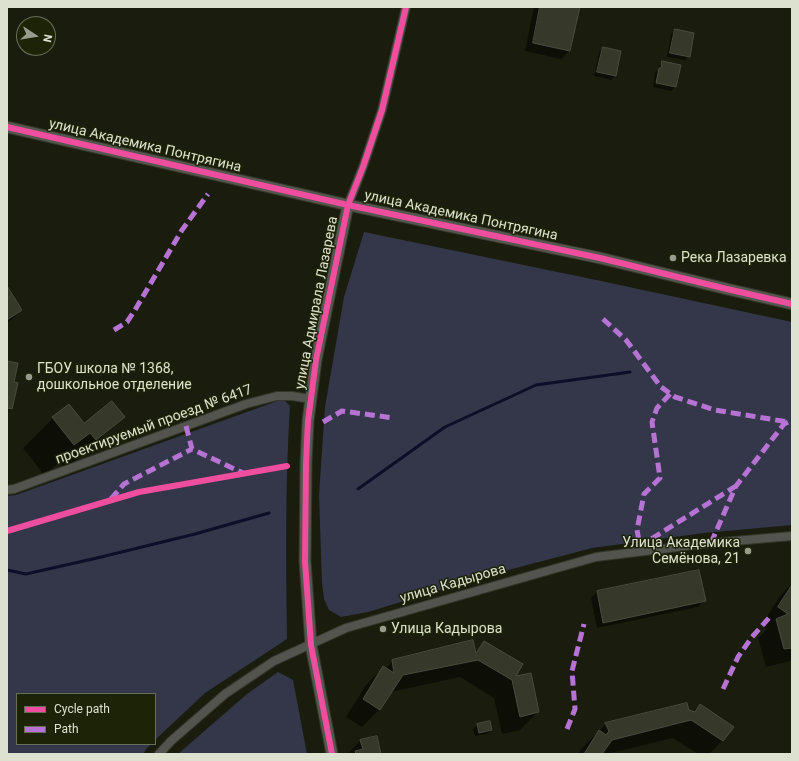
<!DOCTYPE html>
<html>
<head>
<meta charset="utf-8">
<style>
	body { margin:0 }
	#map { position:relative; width:799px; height:761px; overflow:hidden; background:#1a1d0d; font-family:Roboto,sans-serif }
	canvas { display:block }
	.frame { position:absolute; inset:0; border:8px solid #dce1d0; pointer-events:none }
	.legend { position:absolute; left:16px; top:693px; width:140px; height:52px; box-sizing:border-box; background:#1d2307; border:1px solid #696f57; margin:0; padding:5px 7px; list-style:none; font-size:12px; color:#dce1d0 }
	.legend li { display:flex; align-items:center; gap:8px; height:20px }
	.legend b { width:20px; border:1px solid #696f57 }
	.north { position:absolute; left:16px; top:16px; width:40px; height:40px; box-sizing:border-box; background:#1d2307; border:1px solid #696f57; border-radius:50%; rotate:102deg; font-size:11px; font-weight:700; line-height:16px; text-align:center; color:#dce1d0 }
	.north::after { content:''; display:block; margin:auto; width:14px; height:18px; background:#989c8c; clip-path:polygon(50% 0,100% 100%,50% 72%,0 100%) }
</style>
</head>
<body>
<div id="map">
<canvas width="799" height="761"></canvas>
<div class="frame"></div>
<ul class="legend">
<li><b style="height:5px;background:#ef4d9e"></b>Cycle path</li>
<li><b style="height:5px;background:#b673d3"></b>Path</li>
</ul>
<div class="north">N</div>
</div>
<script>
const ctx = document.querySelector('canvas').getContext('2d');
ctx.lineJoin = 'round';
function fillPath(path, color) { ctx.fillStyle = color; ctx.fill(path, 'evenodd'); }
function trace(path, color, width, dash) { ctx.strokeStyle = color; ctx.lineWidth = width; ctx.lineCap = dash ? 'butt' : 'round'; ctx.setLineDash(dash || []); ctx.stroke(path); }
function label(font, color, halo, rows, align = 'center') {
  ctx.font = font + ' Roboto,sans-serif'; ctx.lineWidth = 3; ctx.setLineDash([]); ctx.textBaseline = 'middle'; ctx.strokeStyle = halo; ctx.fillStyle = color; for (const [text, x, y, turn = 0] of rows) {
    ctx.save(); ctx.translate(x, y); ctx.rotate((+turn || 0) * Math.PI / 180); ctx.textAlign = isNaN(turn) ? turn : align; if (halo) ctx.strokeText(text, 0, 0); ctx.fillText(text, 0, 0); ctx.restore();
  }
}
fillPath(new Path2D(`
	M364,232l237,49 191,41v203l-88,8 -112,15 -80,21 -79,23 -65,20 -27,5 -12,-7 -5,-11 -2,-16 -3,-88 6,-88 19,-110z
	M283,399l7,7c-5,78 -4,155 -3,233l-82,54 -50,47v-46h-138v50h134l-4,4 -4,6h-136v-258l9,-1z
	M278,672l15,8 14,74h-129l69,-60z`), '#34374a');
fillPath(new Path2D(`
	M534,7h45l-9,43 -9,9 -36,-8z
	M675,30l14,26 -4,4 -18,-3 4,-23z
	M603,48l12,28 -4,4 -17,-4 5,-24z
	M663,63l12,24 -4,4 -18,-4 2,-14 3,-3 1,-4z
	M7,288l14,22 -14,14z
	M7,362l4,47 -4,4z
	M69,405l15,19 39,-8 -30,30 -28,23 -5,-7 -16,13 -21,-27 30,-30z
	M698,571l6,30 -6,6 -101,21 -6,-30 6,-6z
	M792,583v76l-2,2 -24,6 -8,-29 9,-9 -6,-3 19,-30z
	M484,642l31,36 23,34 -18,18 -18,4 -8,-36 -34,-21 -69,15 -11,17 -18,18 -16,-10 20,-32 17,-17 2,1 8,-8 82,-9z
	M701,705l22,35 -14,14h-11l-25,-16 -66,16h-29l3,-5 25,-25 82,-13 5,2z
	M489,722l2,8 -4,4 -12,2 -2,-7 4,-4z
	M361,740l19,14h-31l-1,-1z`), '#0007');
trace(new Path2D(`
	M358,489l87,-62 91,-42 94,-13
	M7,570l19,4 71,-16 98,-24 74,-21`), '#0d0e27', 3);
const building = new Path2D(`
	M540,7h40l-10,44 -37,-8z
	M675,29l19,4 -4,24 -20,-4z
	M603,47l18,4 -5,25 -19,-4z
	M662,61l19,4 -5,22 -20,-4 3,-15h2z
	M7,286l15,24 -15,10z
	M7,361l11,2 -4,19 4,1 -6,26 -5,-1z
	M112,401l13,16 -29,23 -6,-7 -16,12 -22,-28 17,-13 15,19z
	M699,570l7,31 -103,22 -6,-32z
	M792,585v63l-8,1 -8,-30 12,-5 -10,-7z
	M473,640l3,13 8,-12 39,23 -7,12 15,-3 8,39 -19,5 -8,-37 -34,-20 -75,15 -23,35 -17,-11 20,-33 11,7 -2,-13z
	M687,703l2,7 6,2 5,-8 34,23 -11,14 -32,-21 -79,20 -10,14h-18l15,-24 7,5 3,-4 -4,-8z
	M490,721l2,9 -13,3 -2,-9z
	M377,736l4,18h-25l-1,-3 8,-2 -3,-9z`);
fillPath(building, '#36392a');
trace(building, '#484c3e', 1);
const street = new Path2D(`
	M348,205l15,-38 19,-57 24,-103
	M7,490l7,-1 232,-85 31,-8h15l19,3
	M159,754l12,-13 54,-47 49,-33 72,-33 250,-71 115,-14 81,-7`);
const secondary = new Path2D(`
	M7,127l341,78 252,53 127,31 65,15
	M332,754l-21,-109 -6,-84 1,-98 2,-42 8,-61 32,-155`);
trace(street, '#34372a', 10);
trace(secondary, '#34372a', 13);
trace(street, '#52544d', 8);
trace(secondary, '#54574d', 11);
trace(new Path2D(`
	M603,319l23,21 35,47 14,10 40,13 73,12
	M114,330l13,-8 8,-12 47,-80 26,-36
	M670,394l-13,14 -5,14 8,56 -16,16 -7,36 3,16 96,-60
	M323,422l19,-11 52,7
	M186,426l6,23 51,24
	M111,499l13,-15 68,-35
	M711,543l25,-57 48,-62 7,-3
	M723,689l15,-32 14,-20 17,-19
	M567,729l8,-20 -3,-38 12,-47`), '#b673d3', 5, [10, 5]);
trace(new Path2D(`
	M7,127l341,78 252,53 127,31 65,15
	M7,531l132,-39 148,-26
	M332,754l-21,-109 -6,-84 1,-98 2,-42 8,-61 32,-155 15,-38 19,-57 24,-103`), '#ef4d9e', 6);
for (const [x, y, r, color] of [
	[673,258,4,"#989c8c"],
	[29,377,4,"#989c8c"],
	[748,551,4,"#989c8c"],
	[383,629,4,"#989c8c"]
]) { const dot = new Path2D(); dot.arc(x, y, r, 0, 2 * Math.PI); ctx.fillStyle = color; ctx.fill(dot); trace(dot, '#1d2307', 1.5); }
label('14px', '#dce1d0', '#1d2307', [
	["улица Академика Понтрягина",145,146,13],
	["улица Академика Понтрягина",461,216,12],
	["улица Адмирала Лазарева",317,303,-79],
	["проектируемый проезд № 6417",154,425,-20],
	["улица Кадырова",453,584,-16]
]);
label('14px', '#dce1d0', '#1d2307', [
	["Река Лазаревка",681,258],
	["ГБОУ школа № 1368,",37,369],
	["дошкольное отделение",37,385],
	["Улица Академика",740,543,"right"],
	["Семёнова, 21",740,559,"right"],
	["Улица Кадырова",391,629]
], 'left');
</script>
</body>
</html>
